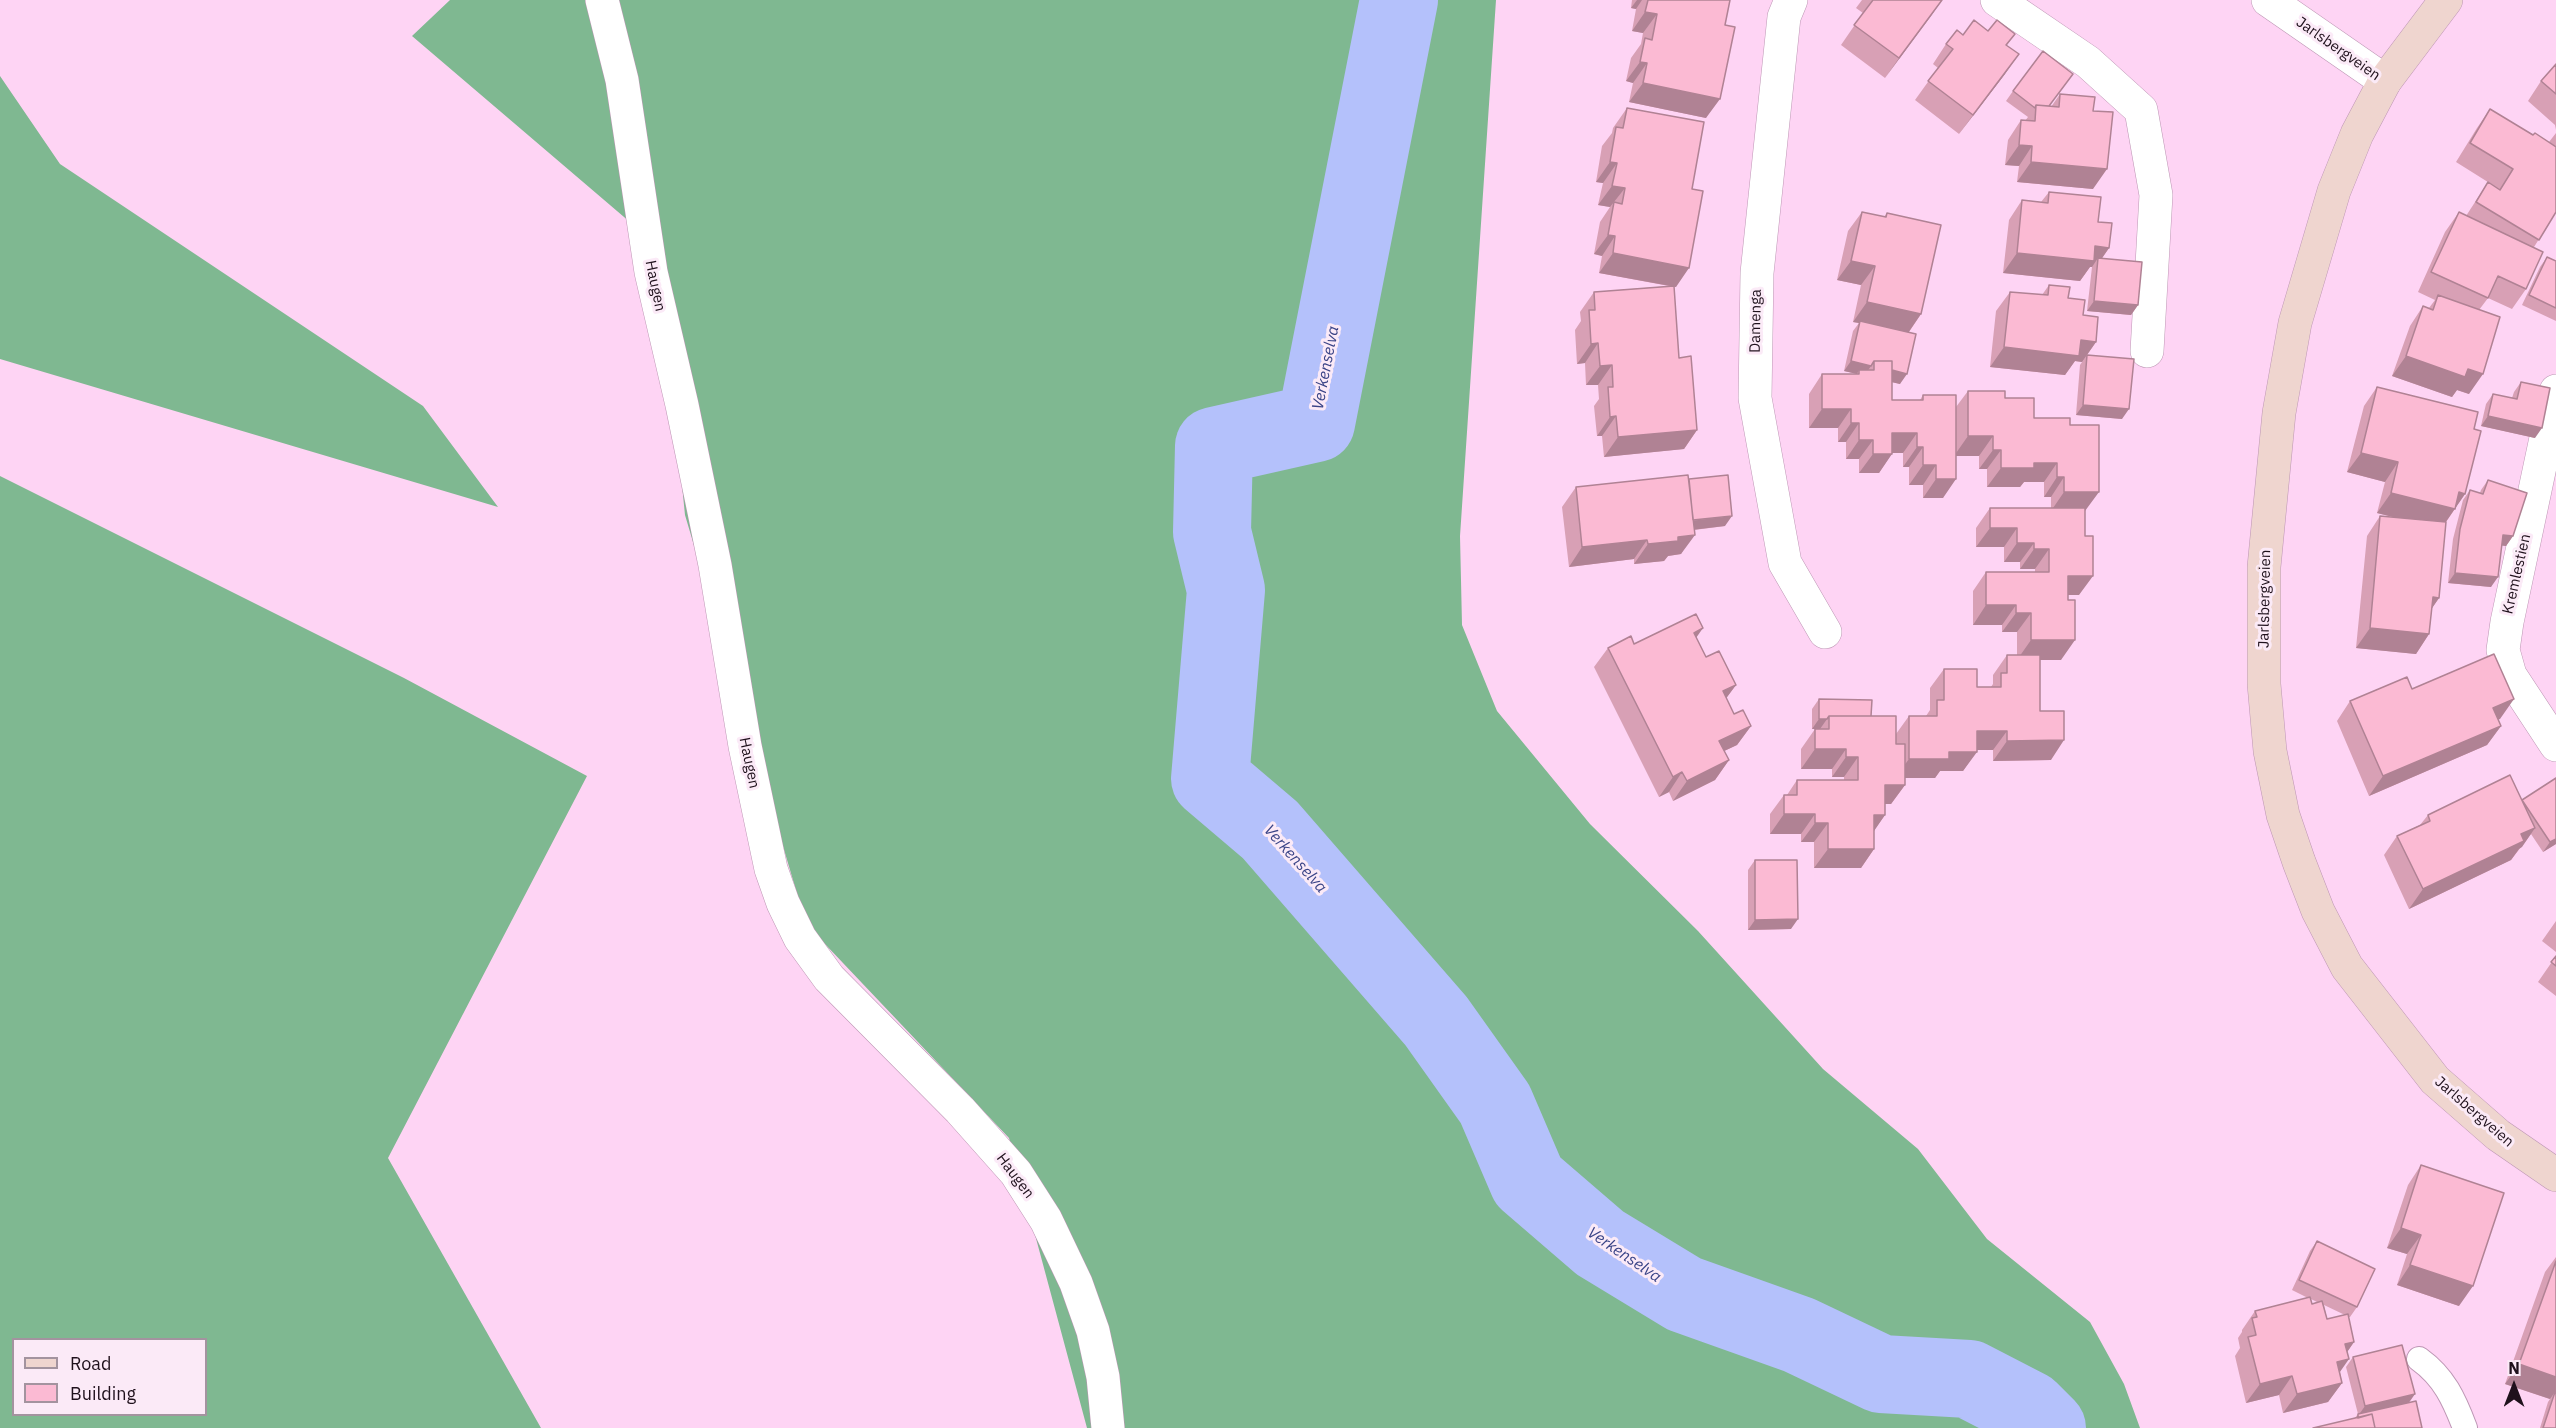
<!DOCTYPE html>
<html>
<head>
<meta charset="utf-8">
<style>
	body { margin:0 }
	#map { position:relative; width:2556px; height:1428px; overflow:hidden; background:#fed4f4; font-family:"IBM Plex Sans",sans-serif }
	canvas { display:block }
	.legend { position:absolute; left:12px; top:1338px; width:195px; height:78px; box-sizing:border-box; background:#fbeaf7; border:2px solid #a3939f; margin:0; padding:8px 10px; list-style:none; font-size:18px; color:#1f111c }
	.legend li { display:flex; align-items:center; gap:12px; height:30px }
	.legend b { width:30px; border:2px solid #a3939f }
	.north { position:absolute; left:2484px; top:1356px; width:60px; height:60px; -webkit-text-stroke:4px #fbeaf7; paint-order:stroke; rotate:0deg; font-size:16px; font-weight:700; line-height:24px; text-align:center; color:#1f111c }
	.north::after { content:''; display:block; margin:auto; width:21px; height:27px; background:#1f111c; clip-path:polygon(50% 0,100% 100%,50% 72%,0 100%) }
</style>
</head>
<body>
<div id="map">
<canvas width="2556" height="1428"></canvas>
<ul class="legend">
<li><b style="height:8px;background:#efd5cf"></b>Road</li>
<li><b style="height:16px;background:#fbbad3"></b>Building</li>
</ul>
<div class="north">N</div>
</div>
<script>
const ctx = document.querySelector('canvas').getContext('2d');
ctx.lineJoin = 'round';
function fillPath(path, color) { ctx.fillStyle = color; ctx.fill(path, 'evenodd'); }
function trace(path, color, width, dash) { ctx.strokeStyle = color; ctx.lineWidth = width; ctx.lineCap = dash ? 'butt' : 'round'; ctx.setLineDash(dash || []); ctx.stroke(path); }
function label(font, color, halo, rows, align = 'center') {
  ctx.font = font + ' "IBM Plex Sans",sans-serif'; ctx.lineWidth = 6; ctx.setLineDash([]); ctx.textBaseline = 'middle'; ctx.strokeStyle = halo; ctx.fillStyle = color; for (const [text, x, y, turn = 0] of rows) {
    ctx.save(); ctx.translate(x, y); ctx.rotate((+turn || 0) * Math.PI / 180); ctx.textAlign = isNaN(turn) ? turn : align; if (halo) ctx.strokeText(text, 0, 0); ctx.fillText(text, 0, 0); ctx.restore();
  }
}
fillPath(new Path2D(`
	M450,0h1046l-36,536 2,89 35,86 93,113 108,107 125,138 95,80 69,90 103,83 34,62 16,44h-1053l-78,-290 -203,-214 -121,-409 -27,-269 -246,-210z
	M0,76l60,88 363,242 75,101 -498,-148z
	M0,476l404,202 183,98 -199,382 153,270h-541zM14,1340h192v74h-192z`), '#7fb891');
trace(new Path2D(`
	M1399,0l-83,423 -102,23 -2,86 14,58 -16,189 60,51 166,191 59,83 33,77 72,62 84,51 115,41 82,39 88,5 60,31 18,18`), '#b4c1fb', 78);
const service = new Path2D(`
	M2419,1359c25,18 35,40 46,69`);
const minor = new Path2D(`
	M602,0l20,80 29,192 31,133 33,160 30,181 26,123 12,34 17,35 29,40 131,132 56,63 30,47 30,63 17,48 10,46 5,51
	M1791,0l-7,17 -27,256 -2,125 30,165 40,69
	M1997,0l91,62 53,48 15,85 -9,156
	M2556,391l-49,231 -4,28 7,25 46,70`);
const tertiary = new Path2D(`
	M2268,0l117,81`);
const secondary = new Path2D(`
	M2446,0l-61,81 -28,53 -23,57 -39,132 -16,90 -15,154v117l6,67 13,64 16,47 19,49 29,56 88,113 63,55 58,40`);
trace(service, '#bd96b4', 26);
trace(minor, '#bd96b4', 34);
trace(tertiary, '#bd96b4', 34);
trace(secondary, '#bd96b4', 34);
trace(service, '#fff', 24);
trace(minor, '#fff', 33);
trace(tertiary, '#fff', 33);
trace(secondary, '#efd5cf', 33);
fillPath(new Path2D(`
	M1632,0h98l-24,118 -77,-16 4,-19 -7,-2 5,-23 10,-14 2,-11 -11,-2 4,-22 -5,-1z
	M1862,0h80l-57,78 -44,-33 22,-32 -7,-5z
	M1988,31l27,3 -8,11 -2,29 -46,60 -44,-34 23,-32 -5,-4 13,-20 17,-9z
	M2556,64v66l-1,-5 -27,-24 13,-20z
	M2013,91l38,16 9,-13 33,17v78l-76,-7 2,-16 -14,-1 3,-25 13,-20 4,1 3,-4 -22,-16z
	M1627,108l65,81 -16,98h-2l5,71 18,72 -13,19 -80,8 -2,-21h-5l-3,-30 5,-7 -1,-14h-12l-1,-22 -8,1 -2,-34 6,-9 -1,-9 14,-20 75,-6 -70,-13 3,-17 -8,-2 6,-32 10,-15 -12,-2 5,-22 -7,-1 6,-36 10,-13 1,-5z
	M2490,109l43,26 16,7 7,-9v79l-22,35 -8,42 -14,20 -24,-11 -9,12 -10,84 -12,-4 -5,7 -60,-21 18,-50 13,-20 6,2 6,-8 -17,-8 27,-60 14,-20 7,4 22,-34 11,7 -43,-27 21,-34z
	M2049,192l49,30 11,26 -7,10 36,47 -7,10 -44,-4 5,-44h-2l-10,14 -77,-8 6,-53 13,-20 19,2z
	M1862,212l22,5 3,-4 34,101 -12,18 -9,52 -8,-2v18h28l3,-5 33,12 12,-16 37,7 29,20 36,7 15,86 -6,84h-11l-7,65h-21v51l11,49 -58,1v-11h-16l-14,21h-23l-5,7h-30v7l-14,19h-6v11l-11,15v19l-13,19h-47v-26h-13v-8h-31v-20l14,-19h3l10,-15h47v-3h-12v-8h-31v-20l14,-20h-3v-20l7,-10 52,17 25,18 13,-18h17l4,-6v-22l14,-19 33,18h14l2,-3v-9l14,-20h10v-23h-15v-7h-29v-34l13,-19h49v-3h-15v-7h-16v-15h-28v-19l14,-20h61v-11h-7v-15h-20l-4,5h-33v-18h-8v-13h-23l-13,42h-20v-13h-14v-18h-6v-14h-11l-13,20h-20v-14h-13v-17h-8v-14h-29v-34l13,-20h35l-13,-3 9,-40 6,-8 -6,-1 8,-37 -24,-5 11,-49z
	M2547,257l9,4v60l-34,-16 18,-38z
	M2049,285l19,13 15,17 13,27 -14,20 -7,-1 -10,14 -75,-8 6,-56 14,-19 32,3z
	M2087,355l35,64 -46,-4 4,-50z
	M2521,382l14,56 -54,-12 5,-22 7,-10 19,4 2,-6z
	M2377,387l97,42 -9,65 -19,28 -7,76 -7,10 -3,26 -13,20 -60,-6 11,-112 13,-20 17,2 -20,-5 8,-31 -38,-10 17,-66z
	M1689,479l36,47 -31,4 -13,24 -13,2 -4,5 -30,3v-5l-65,8 -7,-60 14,-20z
	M2488,480l25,56 -7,10 -4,-1 -11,42 -43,-4 5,-44 10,-39 7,-10 10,3 1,-3z
	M1696,638l10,19 30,28 -10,13 8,16 17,12 -14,19 -13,6 5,9 -14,20 -42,21 -4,-9 -10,5 -65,-130 14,-19z
	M2412,689l88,30h-2l3,7 -14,19 -118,51 -32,-75 13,-20z
	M2522,800l34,44 -13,8 -12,-18 -20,26 -102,49 -25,-54 13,-19 23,-11 8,-10z
	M1755,860l36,69 -43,1v-60z
	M2556,921v31l-14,-11z
	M2556,956v40l-18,-14z
	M2421,1165l38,141 -62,-21 10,-31 -20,-6 21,-63z
	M2317,1241l40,66 -7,10h-2l6,25 -7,10 -7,20 2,11 -14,19 -45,11 -4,-18 -33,8 -11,-47 5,-8 -2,-10 4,-6v-2l13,-19 53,-13 -16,-8 18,-39zM2311,1299l6,3 -5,2zM2324,1305l21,10 -18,4z
	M2556,1257v171h-16l8,-26 2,-3 -45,-15 40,-112z
	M2353,1357l55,46 -54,16 4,-5 -12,-47z`), '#d8a0b5');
fillPath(new Path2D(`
	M1637,0h5l-6,9 -5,-1z
	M1942,0l-11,16 -46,62 14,-20z
	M1645,12l12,2 -14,19 -11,-2z
	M2019,54l-14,20 -46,60 14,-19z
	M1640,62l7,1 -14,20 -7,-2z
	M1643,83l77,16 -14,19 -77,-16z
	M2019,145l13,1 -13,20 -14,-1z
	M1610,162l7,1 -14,20 -7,-1z
	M2031,162l76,7 -14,20 -76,-7z
	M1612,186l13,2 -15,19 -12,-2z
	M1608,235l7,1 -13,20 -8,-2z
	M2095,246l14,2 -11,16v-6l-6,9h-2l-10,14 -77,-8 14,-20z
	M1613,253l76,15 -13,19 -77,-14z
	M1851,261l24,5 -14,19 -24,-5z
	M2094,301l44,4 -7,10 -44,-4z
	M1867,302l54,12 -13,19 -48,-12 -1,2 -6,-1z
	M2081,340l15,2 -14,20 -7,-1 -10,14 -75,-8 14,-20z
	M1598,343l-13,20 -8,1 14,-20z
	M2406,356l62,13 15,5 -14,20 -12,-4 -5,7 -60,-21z
	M1851,361l20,5 -7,10 -5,-6 -2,4 -13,-3z
	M1612,365l-14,20h-12l14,-19z
	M1874,366l33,8 -7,10 -31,-7 5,-7z
	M2083,405l46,4 -7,10 -46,-4z
	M1822,409h29l-13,19h-29z
	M1616,416l-14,20h-5l13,-19z
	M2488,416l54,12 -7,10 -54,-12z
	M1851,423h8l-13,19h-8z
	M1697,430l-13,19 -80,8 14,-20z
	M1892,433h25l-14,20h-24z
	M1968,436h25l-14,20h-25z
	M1859,440h14l-14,19h-13z
	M1917,447h6l-14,20h-6z
	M1993,450h8l-14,19h-8z
	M2361,453l37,9 -13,20 -38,-10z
	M1873,454h19l-13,19h-20z
	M2034,463h23l-13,19h-20l-4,5h-33l14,-19z
	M1923,465h13l-13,20h-14z
	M2057,477h7l-13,20h-7z
	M1936,479h20l-13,19h-20z
	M2064,492h35l-14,19h-34z
	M2459,492l6,2 -24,35 -64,-16 14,-20z
	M1732,516l-7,10 -42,5 7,-10z
	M1990,528h27l-13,19h-28z
	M1695,535l-14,19 -13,2 -4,5 -30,3 14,-20 30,-7z
	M2503,535l10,1 -7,10 -10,-1z
	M1647,540l-13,19 -65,8 13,-20z
	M2017,543h17l-14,19h-16z
	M2034,549h15l-14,20h-15z
	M2455,573l43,4 -7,10 -43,-4z
	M2068,576h25l-14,19h-25z
	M2433,597l6,1 -13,19z
	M1986,605h30l-14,20h-29z
	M2016,613h15l-14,19h-15z
	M1703,628l-14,20 5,-15z
	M2370,628l59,6 -13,20 -60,-6z
	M2031,640h44l-14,20h-44z
	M1736,685l-14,19 1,-13z
	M2514,699l-14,20 -20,8 13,-19z
	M1819,719h8l-7,10h-8z
	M1751,726l-14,19 -32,15 14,-19z
	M2501,726l-14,19 -118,51 14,-20z
	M1977,731h30l-14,19h-30z
	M2064,740l-13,20 -58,1 14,-20z
	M1815,749h31l-14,20h-31z
	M1949,752h28l-14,19h-23l-5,7h-40l14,-19z
	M1846,757h12l-14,20h-12z
	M1729,760l-14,20 -42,21 14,-20z
	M1682,772l-13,20 -10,5 14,-20z
	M1885,785h20l-14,19h-19z
	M1784,814h31l-14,20h-31z
	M1874,815h11l-13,19z
	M1815,823h13l-14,19h-13z
	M2535,828l-13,19 -3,2 -8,11 -102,49 14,-20 98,-55z
	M2556,839v5l-13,8 7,-10z
	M1828,849h46l-13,19h-47z
	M1798,919l-7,10 -43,1 7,-10z
	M2401,1228l20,7 -14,19 -20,-6z
	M2410,1265l63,21 -14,20 -62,-21z
	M2354,1342l-13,19 8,-2 -14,20 -12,2 22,-37z
	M2519,1364l37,13v24l-1,-9 -5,7 -45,-15z
	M2292,1376l-13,19 -33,8 14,-19z
	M2342,1383l-14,19 -45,11 14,-19z
	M2415,1394l-7,10 -50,12 7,-10z`), '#b08294');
const building = new Path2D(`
	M1648,0h82l-5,25 10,2 -15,72 -77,-16 4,-20 -7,-1 5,-24 7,2 5,-26 -12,-2z
	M1873,0h69l-43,58 -45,-33z
	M1974,20l14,11 9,-11 18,14 -9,11 13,9 -46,61 -45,-34 25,-32 -7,-5 11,-14 6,5z
	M2043,51l30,23 -24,32 -13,-1 -1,3 -22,-17z
	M2556,64v30l-15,-13z
	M2060,94l35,3 -2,14 20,1 -6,57 -76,-7 1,-16 -13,-1 2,-25 14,1 1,-16 23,2z
	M1627,108l77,14 -12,67 11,2 -14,77 -76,-15 2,-17 -7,-1 6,-33 8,2 3,-16 -13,-2 5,-23 -7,-1 6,-35 7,1z
	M2490,109l43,26 2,-2 21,14v65l-17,28 -63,-38 12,-20 12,8 13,-21 -43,-26z
	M2049,192l52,5 -3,25 14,1 -3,25 -14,-2 -1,15 -77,-8 5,-53 26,3z
	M1862,212l24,5 1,-4 54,12 -20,89 -54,-12 8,-36 -24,-5z
	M2459,212l84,40 -17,37 -28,-13 -10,22 -57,-26z
	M2547,257l9,4v47l-27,-13z
	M2098,258l44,4 -4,43 -44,-4z
	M2049,285l21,2 -2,11 17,2 -2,15 15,2 -2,25 -15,-2 -2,16 -75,-9 6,-55 38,3z
	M1674,286l5,72 12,-2 6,74 -79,7 -2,-21 -6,1 -2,-30h5l-1,-22 -12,1 -2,-23 -7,1 -2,-34h6l-1,-18z
	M2438,295l62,22 -17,57 -15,-5 -3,8 -59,-21 17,-50 10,4z
	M1860,321l56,13 -9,40 -15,-4v-9h-18l-3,5 -20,-5z
	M2087,355l47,4 -5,50 -46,-4z
	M1874,361h18v39h31v-5h33v84h-20v-14h-13v-18h-6v-14h-25v21h-19v-14h-14v-17h-8v-14h-29v-35h37v-4h15z
	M2521,382l29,6 -8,40 -54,-12 5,-22 24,5z
	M2377,387l101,25 -4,17 7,2 -16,63 -6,-2 -4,17 -64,-16 7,-31 -37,-9z
	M1968,391h37v7h29v20h36v7h29v67h-35v-15h-7v-14h-23v5h-33v-18h-8v-14h-25z
	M1688,475l7,60 -17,2v4l-30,3 -1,-4 -65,7 -6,-60z
	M1728,475l4,41 -39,4 -4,-41z
	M2488,480l39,13 -14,43 -10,-1 -5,42 -43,-4 5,-44 10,-39 13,4z
	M1990,508h95v28h8v40h-25v24h7v40h-44v-27h-15v-8h-30v-33h63v-23h-15v-6h-17v-15h-27z
	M2380,516l66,6 -7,76 -6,-1 -4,37 -59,-6z
	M1696,614l7,14 -9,5 12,24 13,-6 17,34 -13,6 11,23 9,-4 8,16 -32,15 10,19 -42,21 -5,-9 -9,5 -65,-129 23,-12 3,8z
	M2494,654l20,45 -21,9 8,18 -118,50 -33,-75 57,-24 5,12z
	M2007,655h33v56h24v29l-57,1v-10h-30v21h-28v7h-40v-43h28v-16h7v-31h33v18h24v-14h6z
	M1819,699l53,1 -1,16h-42l-2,3h-8z
	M1829,716h67v28h9v41h-20v30h-11v34h-46v-26h-13v-9h-31v-19h13v-15h61v-23h-12v-8h-31v-20h14z
	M2510,775l25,53 -14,6 3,7 -101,48 -26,-53 33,-15 -2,-6z
	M2556,778v61l-6,3 -28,-42z
	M1755,860h42l1,59 -43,1z
	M2556,956v10l-5,-4z
	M2421,1165l83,28 -31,93 -63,-21 11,-30 -20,-7z
	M2317,1241l58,28 -18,38 -58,-27z
	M2556,1261v116l-37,-13z
	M2310,1297l2,7 10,-3 5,18 21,-5 6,28 -9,2 4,15 -12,3 5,21 -45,11 -5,-18 -32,8 -12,-47 8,-2 -4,-17 5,-1 -2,-6z
	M2402,1345l13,49 -50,12 -12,-49z
	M2555,1392l1,1v35h-13z
	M2416,1401l6,27h-47l-3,-14 -14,4v-4z
	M2372,1414l3,14h-62z`);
fillPath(building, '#fbbad3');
trace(building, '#b08294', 1.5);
label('15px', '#1f111c', '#fbeaf7', [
	["Jarlsbergveien",2338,49,35],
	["Haugen",655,286,78],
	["Damenga",1756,321,-89],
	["Kremlestien",2517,574,-77],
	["Jarlsbergveien",2265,599,-89],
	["Haugen",749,763,78],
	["Jarlsbergveien",2474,1112,41],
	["Haugen",1015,1176,53]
]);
label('italic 16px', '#3a4487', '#fbeaf7', [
	["Verkenselva",1326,368,-79],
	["Verkenselva",1295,859,48],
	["Verkenselva",1624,1255,34]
]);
</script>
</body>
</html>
